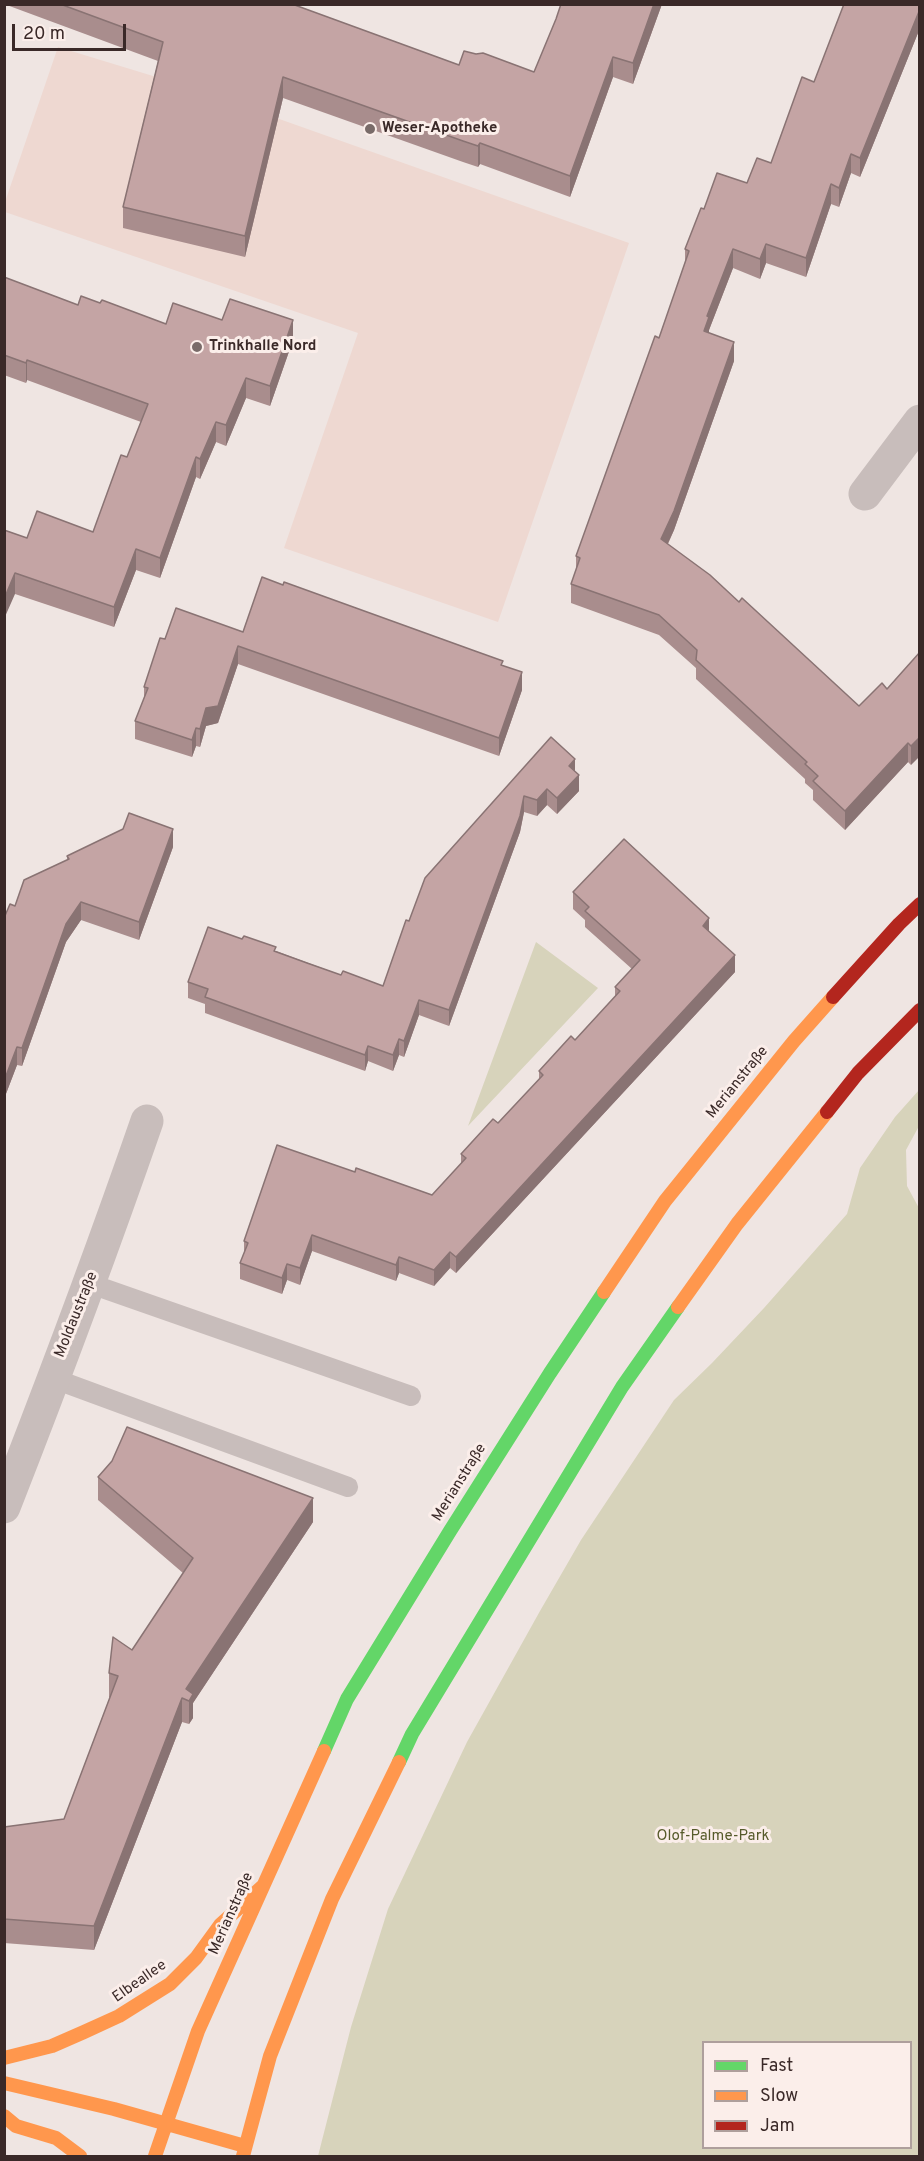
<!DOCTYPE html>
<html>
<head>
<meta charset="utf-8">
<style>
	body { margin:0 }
	#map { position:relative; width:924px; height:2161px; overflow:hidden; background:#efe5e2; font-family:Overpass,sans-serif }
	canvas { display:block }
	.frame { position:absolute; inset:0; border:6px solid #3a2928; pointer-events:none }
	.legend { position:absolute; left:702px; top:2041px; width:210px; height:108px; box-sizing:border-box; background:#fbeeea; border:2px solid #ae9f9c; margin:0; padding:8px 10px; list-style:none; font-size:18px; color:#3a2928 }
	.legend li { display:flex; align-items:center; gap:12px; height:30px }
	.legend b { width:30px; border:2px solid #ae9f9c }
	.scale { position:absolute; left:12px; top:24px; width:114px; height:27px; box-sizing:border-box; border:3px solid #3a2928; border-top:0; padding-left:8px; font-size:18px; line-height:21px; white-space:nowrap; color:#3a2928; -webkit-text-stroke:4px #fbeeea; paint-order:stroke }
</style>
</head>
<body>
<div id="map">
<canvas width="924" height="2161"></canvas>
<div class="frame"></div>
<ul class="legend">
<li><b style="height:8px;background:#63d668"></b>Fast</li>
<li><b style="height:8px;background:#ff974d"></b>Slow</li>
<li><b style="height:8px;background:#b3261e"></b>Jam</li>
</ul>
<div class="scale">20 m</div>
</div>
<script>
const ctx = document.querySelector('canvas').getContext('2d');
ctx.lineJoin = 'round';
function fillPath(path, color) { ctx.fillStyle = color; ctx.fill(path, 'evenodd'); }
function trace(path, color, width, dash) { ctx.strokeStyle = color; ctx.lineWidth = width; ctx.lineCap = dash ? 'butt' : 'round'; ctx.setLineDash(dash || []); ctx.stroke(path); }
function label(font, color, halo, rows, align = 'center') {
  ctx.font = font + ' Overpass,sans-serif'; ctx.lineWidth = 6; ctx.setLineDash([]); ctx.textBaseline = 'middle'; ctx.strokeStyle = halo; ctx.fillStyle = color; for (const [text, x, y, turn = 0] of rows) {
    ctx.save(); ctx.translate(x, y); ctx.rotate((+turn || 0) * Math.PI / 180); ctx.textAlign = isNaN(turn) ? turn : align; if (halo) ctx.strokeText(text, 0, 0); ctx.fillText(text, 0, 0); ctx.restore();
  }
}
fillPath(new Path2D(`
	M536,942l62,46 -130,138z
	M919,1090v36l-13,24 1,36 13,24 -1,946h-601l33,-129 37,-118 79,-167 73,-131 41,-71 93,-140 38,-37 52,-55 83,-94 13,-46 35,-51zM704,2042h206v106h-206z`), '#d7d3bb');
fillPath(new Path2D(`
	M58,47l131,40 440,156 -131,379 -214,-74 74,-215 -353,-121v-10z`), '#eed8d1');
trace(new Path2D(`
	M91,1284l320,112
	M52,1378l296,109`), '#c8bdbb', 20);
trace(new Path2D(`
	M865,494l55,-73
	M4,1507c50,-128 98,-256 143,-386`), '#c8bdbb', 33);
trace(new Path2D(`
	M324,1751l23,-52 103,-168 100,-158 54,-81
	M399,1762l13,-28 210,-347 56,-80`), '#63d668', 14);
trace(new Path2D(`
	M604,1292l61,-91 129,-160 39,-44
	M678,1307l59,-83 90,-112
	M4,2058l48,-12 32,-14 35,-16 51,-32 26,-26 24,-33 43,-39
	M4,2083l110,26 131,37
	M4,2116l12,10 40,12 24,18
	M155,2156l43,-125 126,-280
	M243,2156l27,-100 62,-157 67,-137`), '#ff974d', 14);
trace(new Path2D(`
	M833,997l66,-73 21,-20
	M827,1112l31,-39 62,-63`), '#b3261e', 14);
fillPath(new Path2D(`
	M4,4h288l167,61 75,7 22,-53 5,-15h101l-29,80 -20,-7 -43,120 -90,-33 -2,3 -15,-5 -180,-64 -38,159 -122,-29v-21l35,-146z
	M920,4v24l-60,149 -9,-4 -12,34 -8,-3 -25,73 -40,-14 -6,16 -27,-11 -24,62v3l25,28 -60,169 -6,14 71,58 120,104 28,-17 33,-37 -9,113 -3,-3 -63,68 -32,-30v-10l-8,-7v-4l-109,-100v-11l-37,-33 -88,-32v-19l5,-13v-15l83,-218 26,-75v-14l19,-40 43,-26 24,-20 43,-81z
	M4,277l74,28 22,-2 66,21 56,-4 71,20 -23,66 -24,-8 -20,48 -10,-4 -16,37 -4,-2 -36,101 -24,-8 -22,57 -99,-33 -11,-64 23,8 66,-6 34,-75 14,-35 -84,-31 -30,-11 -1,3 -22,-8z
	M243,632l260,33 19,25 -23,66 -261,-92 -20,59 -12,3 -6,21 -4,-1 -4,11 -57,-18v-18l9,-21v-13l21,-48z
	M551,737l28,54 -22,23 -10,-9 -10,11 -13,-4 -4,20 -71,194 -30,-11 -15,42 -5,-2 -6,16 -25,-10 -3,10 -160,-58v-9l-17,-6v-16l88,-31 65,24 42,11 26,-65z
	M173,847l-34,93 -58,-20 -15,22 -44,124 -5,-1 -13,34v-181l11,-12 52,-46v-4z
	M573,892l136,40 26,40 -279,301 -6,-5 -16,18 -35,-13 -3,8 -84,-30 -12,34 -13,-5 -5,14 -42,-15v-16l4,-9v-13l111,-69 77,23 29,-31v-10l37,-31 41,-43v-9l36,-31 40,-43v-10l17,-18 -47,-42v-7l-12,-11z
	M98,1477l215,45 -120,181v15l-4,6 -7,-2 -88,228 -90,-7v-116l60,-8 46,-122h-1v-24l23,-23 51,-77 -85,-73z`), '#a98d8d');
fillPath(new Path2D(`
	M654,4h8l-29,80v-21z
	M920,9v19l-60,149v-19z
	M613,57v20l-43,120v-21z
	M283,77v21l-38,159v-21z
	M480,143v21l-2,3v-21z
	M851,154v19l-12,34v-19z
	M831,184v20l-25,73v-19z
	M766,244v19l-6,16v-20z
	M733,249v19l-24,62v6l-5,-5 3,-15z
	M293,320v20l-23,66v-20z
	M734,342v19l-60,169 -13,28v-19z
	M27,360v20l-1,3v-20z
	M246,378v20l-20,48v-21z
	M216,422v20l-16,37v-20z
	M196,457v20l-36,101v-20z
	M136,549v21l-22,57v-20z
	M15,573v21l-11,25v-20z
	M238,646v18l-20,59 -12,3 -6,21v-18l6,-21z
	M522,672v18l-23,66v-18z
	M196,728v18l-4,11v-17z
	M920,737v19l-9,9v-19z
	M908,743v19l-63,68v-19z
	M575,759v16l-6,-9z
	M579,775v16l-22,23v-16z
	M547,789v16l-10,11v-16z
	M524,796v16l-4,20 -71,194v-16z
	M173,829v18l-34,93v-18z
	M81,902v18l-15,22 -44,124v-18l44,-124z
	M709,918v16l-6,-8z
	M735,955v17l-279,301v-16z
	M419,1000v15l-15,42v-16z
	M399,1039v16l-6,16v-16z
	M368,1046v15l-3,10v-16z
	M17,1047v18l-13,34v-18z
	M312,1235v16l-12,34v-17z
	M450,1252v16l-16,18v-16z
	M399,1257v16l-3,8v-16z
	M287,1264v16l-5,14v-16z
	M313,1498v24l-120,181v15l-4,6v-23l-3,-12z
	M182,1698v24l-88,228v-24z`), '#897373');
const building = new Path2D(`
	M60,4h232l167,61 5,-14 12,3 7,-1 51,19 22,-53 5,-15h93l-21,59 -20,-6 -43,119 -90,-33 -2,3 -15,-5 -180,-64 -38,159 -122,-29 40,-165z
	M844,4h76v5l-60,149 -9,-4 -12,34 -8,-4 -25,74 -40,-14 -6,15 -27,-10 -26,67 2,1 -5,14 30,11 -60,169 -13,28 49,36 29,27 3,-4 117,108 23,-23 5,6 33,-37v85l-9,9 -3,-3 -63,68 -32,-30 5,-5 -13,-12 2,-2 -111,-102 1,-10 -38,-35 -88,-31 9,-26 -4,-2 79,-220 4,2 30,-87 -4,-2 16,-41 3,1 13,-36 30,10 10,-25 14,5 31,-86 12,5z
	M4,277l74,28 3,-9 19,7 2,-3 64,24 7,-21 49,17 8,-21 63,21 -23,66 -24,-8 -20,47 -10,-3 -16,37 -4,-2 -36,101 -24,-9 -22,58 -99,-34 -11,26v-69l23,8 10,-27 56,21 28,-77 6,2 21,-53 -91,-33 -30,-11 -1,3 -22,-8z
	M262,577l21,8 1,-3 191,69 28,10 -2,4 21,7 -23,66 -261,-92 -20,60 -12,2 -6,21 -4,-1 -4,12 -57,-19 13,-33 -4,-1 16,-49 5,1 11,-31 67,24z
	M551,737l24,22 -6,7 10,9 -22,23 -10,-9 -10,11 -13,-4 -4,20 -71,194 -30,-10 -15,41 -5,-2 -6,16 -25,-9 -3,9 -160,-58 3,-8 -20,-7 20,-55 34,12 2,-3 32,11 -2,4 33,12 34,12 2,-4 40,15 23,-66 3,1 16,-43z
	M129,813l44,16 -34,93 -58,-20 -15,22 -44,124 -5,-1 -13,34v-163l6,-14 5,2 9,-26 45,-21 -2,-3 56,-27z
	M624,839l85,79 -6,8 32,29 -279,302 -6,-5 -16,18 -35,-13 -3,8 -84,-30 -12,33 -13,-4 -5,14 -42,-15 8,-20 -4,-2 33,-96 78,27 1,-4 76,27 34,-37 -5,-4 32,-35 5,4 45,-48 -4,-4 32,-35 4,4 45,-49 -5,-4 25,-27 -55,-49 4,-4 -16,-15z
	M127,1427l186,71 -127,191 7,5 -4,7 -7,-3 -88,228 -90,-7v-92l60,-8 54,-143 -9,-3 4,-36 19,13 61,-92 -95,-81 14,-16z`);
fillPath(building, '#c4a4a4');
trace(building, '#897373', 1.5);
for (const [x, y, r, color] of [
	[370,129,6,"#796b69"],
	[197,347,6,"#796b69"]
]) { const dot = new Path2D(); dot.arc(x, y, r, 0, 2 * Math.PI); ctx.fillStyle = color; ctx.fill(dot); trace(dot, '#fbeeea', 2); }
label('bold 15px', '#3a2928', '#fbeeea', [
	["Weser-Apotheke",382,129],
	["Trinkhalle Nord",209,347]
], 'left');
label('15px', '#3a2928', '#fbeeea', [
	["Merianstraße",738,1083,-51],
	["Moldaustraße",77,1315,-68],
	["Merianstraße",460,1483,-58],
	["Merianstraße",232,1914,-66],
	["Elbeallee",140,1982,-35]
]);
label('15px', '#565a2a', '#fbeeea', [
	["Olof-Palme-Park",713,1837]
]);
</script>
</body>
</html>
